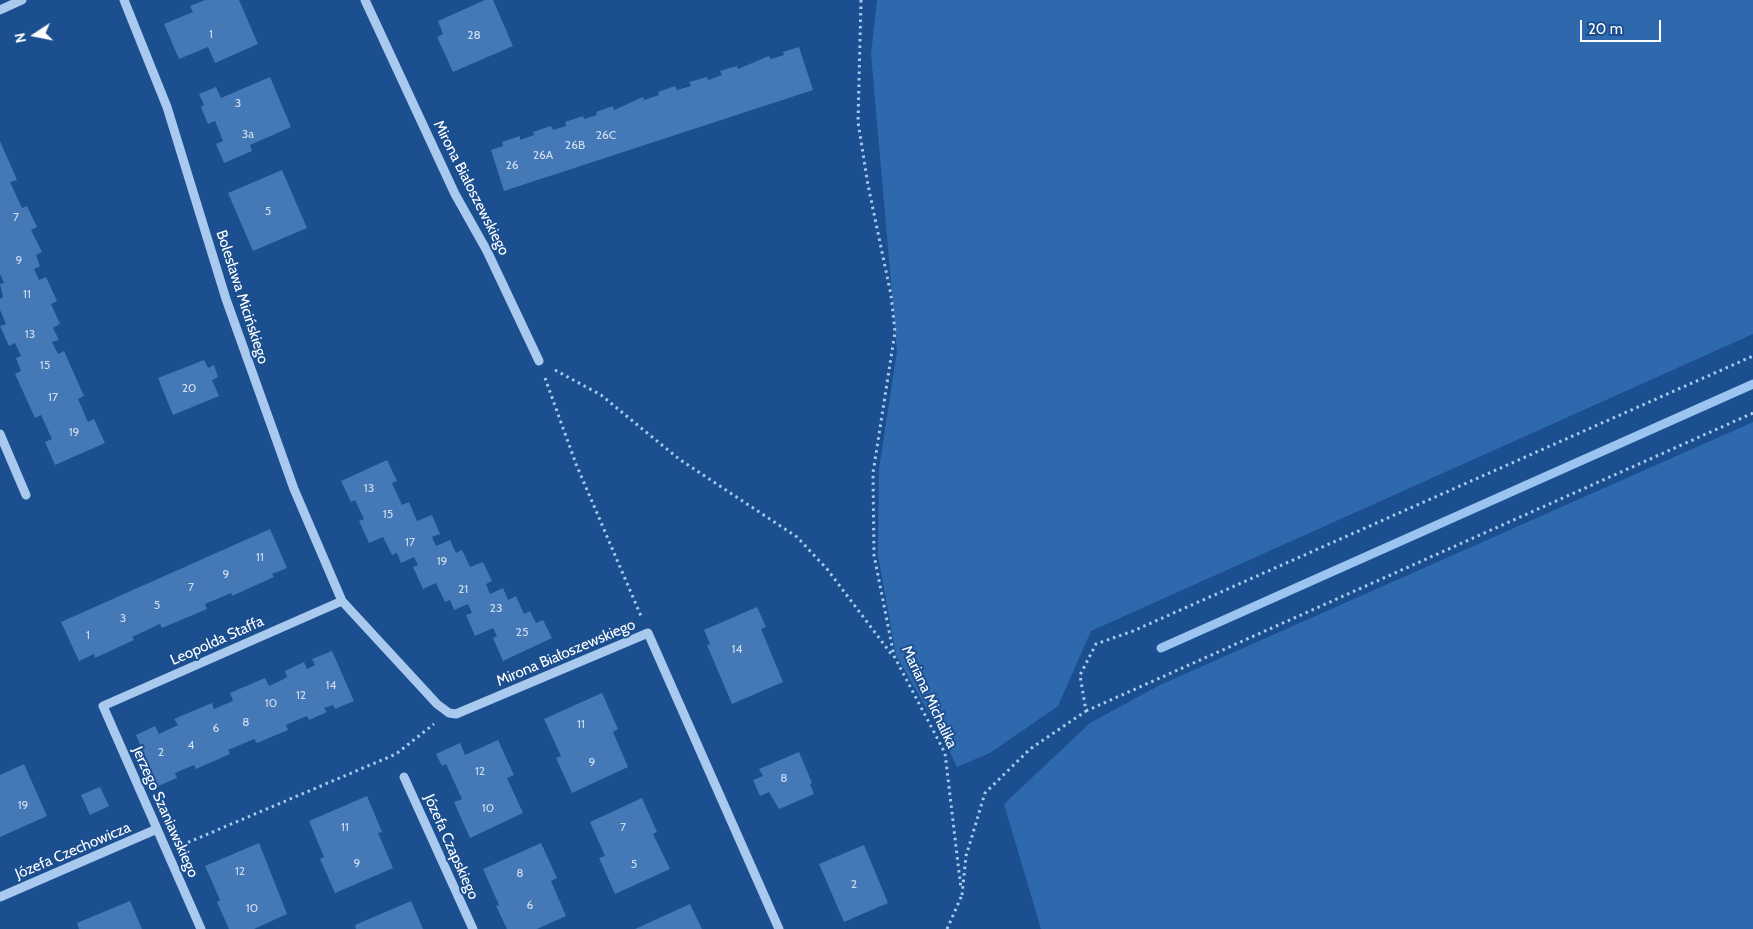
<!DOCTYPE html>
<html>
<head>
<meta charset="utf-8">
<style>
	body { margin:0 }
	#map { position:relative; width:1753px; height:929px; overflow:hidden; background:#1b4f8f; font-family:Cabin,sans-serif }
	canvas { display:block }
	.north { position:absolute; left:10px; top:10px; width:50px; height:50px; -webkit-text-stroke:4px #1b4f8f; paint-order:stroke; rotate:259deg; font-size:14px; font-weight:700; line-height:20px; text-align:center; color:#fff }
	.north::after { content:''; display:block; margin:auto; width:18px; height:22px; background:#fff; clip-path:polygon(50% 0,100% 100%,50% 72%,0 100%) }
	.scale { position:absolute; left:1580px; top:20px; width:81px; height:22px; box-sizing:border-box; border:2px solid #fff; border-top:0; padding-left:6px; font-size:15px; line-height:18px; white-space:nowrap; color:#fff; -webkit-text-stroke:4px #1b4f8f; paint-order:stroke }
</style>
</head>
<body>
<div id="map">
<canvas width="1753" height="929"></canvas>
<div class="north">N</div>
<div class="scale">20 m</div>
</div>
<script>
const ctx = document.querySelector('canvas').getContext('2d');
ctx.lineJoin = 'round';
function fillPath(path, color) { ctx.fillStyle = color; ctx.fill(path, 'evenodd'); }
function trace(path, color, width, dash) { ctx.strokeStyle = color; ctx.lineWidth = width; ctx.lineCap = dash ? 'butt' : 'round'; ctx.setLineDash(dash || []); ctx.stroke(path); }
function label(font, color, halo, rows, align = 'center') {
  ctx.font = font + ' Cabin,sans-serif'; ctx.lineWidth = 4; ctx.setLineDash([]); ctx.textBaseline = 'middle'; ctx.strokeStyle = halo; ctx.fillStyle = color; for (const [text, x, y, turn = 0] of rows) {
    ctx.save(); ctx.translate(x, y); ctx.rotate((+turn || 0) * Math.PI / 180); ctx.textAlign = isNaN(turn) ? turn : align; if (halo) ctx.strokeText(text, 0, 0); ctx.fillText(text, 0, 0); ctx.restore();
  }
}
fillPath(new Path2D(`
	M877,0h876v334l-662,297 -33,75 -68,47 -33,14 -11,-24 -50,-88 -18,-99 1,-87 18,-118 -26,-297z
	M1753,422v507h-712l-37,-125 86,-81 70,-38z`), '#2e69ad');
trace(new Path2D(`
	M1161,648l592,-264`), '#9cc4f0', 9);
fillPath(new Path2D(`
	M205,0h34l19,44 -43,19 -7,-16 -29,12 -15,-35 29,-12 -3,-6z
	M485,0h8l20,46 -60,26 -16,-35 6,-3 -5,-13z
	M799,47l14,43 -309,101 -13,-41 12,-4 -1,-4 18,-6v4l14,-5 -1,-3 18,-6 2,4 13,-4 -1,-4 18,-6 1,3 13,-4 -1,-3 17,-6 1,4 29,-13 1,3 15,-5 -1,-3 17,-6 2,4 14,-4 -2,-4 18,-5 1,3 14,-5 -2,-4 17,-5 1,3 31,-13 2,3 13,-4 -1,-3z
	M270,77l21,50 -41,18 2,6 -28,12 -8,-19 7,-3 -8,-20 -7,3 -7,-17 3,-2 -5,-11 17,-7 5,11z
	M0,141l17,39 -7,2 12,26 5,-2 10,21 -6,3 11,22 -6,3 4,11 -6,3 5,11 7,-3 11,24 -6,3 9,20 -7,4 6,12 -7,2 6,12 6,-3 20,45 -6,3 10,23 6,-3 11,24 -50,22 -10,-23 7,-3 -11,-24 -6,3 -20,-44 6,-3 -5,-13 5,-2 -6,-13 -6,3 -9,-20 6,-2 -6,-14v-11l3,-2 -3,-13 4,-1 -4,-9z
	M282,170l25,58 -54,23 -25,-58z
	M204,360l4,8 6,-3 4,12 -6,3 7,16 -46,19 -15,-37z
	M387,460l10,21 -5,2 10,22 7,-3 8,19 15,-6 8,19 -8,3 4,9 14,-6 6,13 6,-3 8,17 13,-5 9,19 -6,3 4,10 13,-6 5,12 8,-4 8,18 6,-3 6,12 7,-3 9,18 -49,23 -10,-23 4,-2 -4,-8 -18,8 -9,-21 6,-2 -4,-9 -14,6 -4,-10 -5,2 -9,-19 -13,6 -10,-22 5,-2 -4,-8 -13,6 -4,-10 -5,2 -9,-18 -14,6 -10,-22 5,-2 -9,-19 -4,2 -10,-21z
	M270,529l17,39 -15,6 2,3 -42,19 -1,-3 -26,11 2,5 -45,19 -2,-4 -28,13 2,3 -39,18 -1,-4 -15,7 -18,-39z
	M757,607l9,20 -5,2 22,53 -51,22 -25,-59 3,-1 -6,-14z
	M332,651l22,50 -19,8 -2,-4 -9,3 3,4 -18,8 -2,-4 -12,5 -9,4 2,5 -31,13 -3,-4 -14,6 -12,5 2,4 -34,15 -2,-4 -19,8 2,5 -19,8 -22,-51 19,-9 4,8 19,-9 -4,-6 38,-16 2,6 19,-8 -3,-8 35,-15 4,8 9,-4 9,-5 -2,-6 19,-9 3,7 8,-4 -3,-6z
	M602,693l16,36 -5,3 15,35 -56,26 -16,-35 5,-2 -17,-37z
	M498,740l16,35 -7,3 16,35 -53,25 -16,-36 8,-3 -16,-35 -4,2 -6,-12 24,-11 5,12z
	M799,752l13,31 -2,1 4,10 -35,15 -10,-17 -9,4 -7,-16 10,-4 -4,-7z
	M24,764l23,52 -47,21v-62z
	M100,787l9,19 -19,9 -9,-20z
	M367,796l15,36 -4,1 15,35 -58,25 -15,-34 4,-2 -15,-36z
	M642,798l15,34 -4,2 17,35 -55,25 -16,-36 6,-2 -15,-34z
	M259,843l28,71 -33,15h-25l-12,-27 3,-2 -15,-34z
	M541,843l16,35 -6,3 15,35 -29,13h-30l-11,-23 3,-1 -16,-36z
	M864,845l24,58 -44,19 -25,-58z
	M130,901l12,28h-63l-2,-6z
	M411,901l12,28h-67l-1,-4z
	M690,904l12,25h-67z`), '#4478b7');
trace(new Path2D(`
	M861,0l-3,122 10,63 23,110 4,37 -22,141 1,82 20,101 51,97 16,136
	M555,370l46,25 78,64 118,78 30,32 65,86
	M545,378l31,86 65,152
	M1086,711l667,-298
	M182,845l214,-91 38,-30
	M962,895l4,-39 19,-63 45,-44 56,-38 -6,-36 16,-31 37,-13 620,-275
	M947,929l15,-34`), '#a9c9ee', 3, [2.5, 4]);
trace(new Path2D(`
	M124,0l43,107 59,192 68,190 48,112 95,103 12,9 7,1 192,-81 131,296
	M365,0l90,194 32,57 52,110
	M0,10l22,-10
	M0,434l26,61
	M404,777l69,152
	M0,897l157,-68
	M201,929l-98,-223 239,-105`), '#a9c9ee', 9);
label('12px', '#d0dded', null, [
	["1",211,34],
	["28",474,35],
	["3",238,103],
	["3a",248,134],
	["26C",606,135],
	["26B",575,145],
	["26A",543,155],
	["26",512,165],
	["5",268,211],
	["7",16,217],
	["9",19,260],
	["11",27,294],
	["13",30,334],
	["15",45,365],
	["20",189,388],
	["17",53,397],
	["19",74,432],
	["13",369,488],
	["15",388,514],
	["17",410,542],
	["11",260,557],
	["19",442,561],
	["9",226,574],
	["7",191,587],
	["21",463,589],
	["5",157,605],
	["23",496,608],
	["3",123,618],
	["25",522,632],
	["1",88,635],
	["14",737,649],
	["14",331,685],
	["12",301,695],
	["10",271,703],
	["8",246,722],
	["11",581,724],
	["6",216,728],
	["4",191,745],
	["2",161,752],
	["9",592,762],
	["12",480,771],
	["8",784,778],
	["19",23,805],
	["10",488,808],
	["11",345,827],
	["7",623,827],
	["9",357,863],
	["5",634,864],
	["12",240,871],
	["8",520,873],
	["2",854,884],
	["6",530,905],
	["10",252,908]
]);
label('15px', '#fff', '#1b4f8f', [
	["Mirona Białoszewskiego",471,188,63],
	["Bolesława Micińskiego",242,297,72],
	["Leopolda Staffa",217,641,-24],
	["Mirona Białoszewskiego",566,653,-23],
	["Mariana Michalika",929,697,65],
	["Jerzego Szaniawskiego",165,812,66],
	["Józefa Czapskiego",451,847,66],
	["Józefa Czechowicza",73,851,-23]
]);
</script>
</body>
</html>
